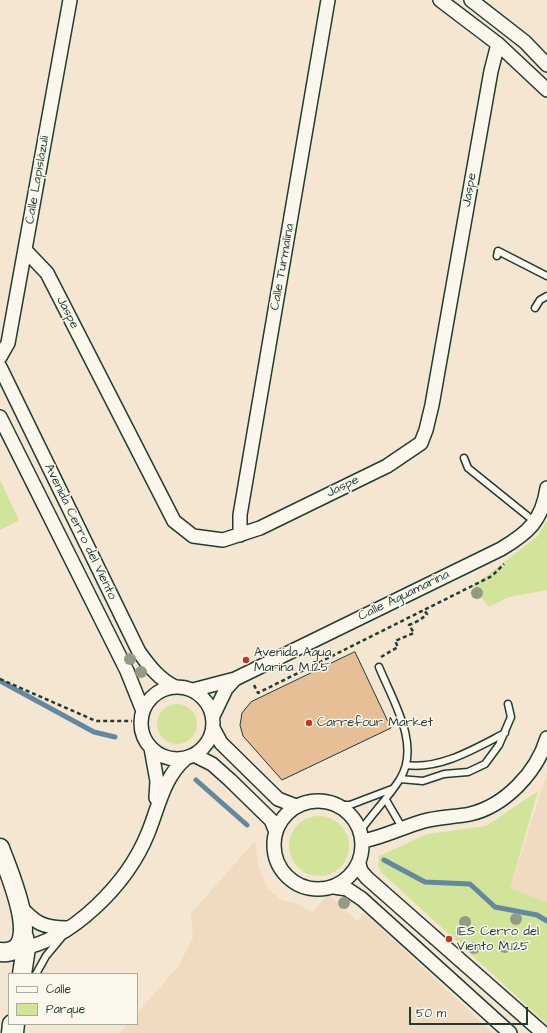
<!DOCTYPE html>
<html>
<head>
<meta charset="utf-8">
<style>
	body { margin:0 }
	#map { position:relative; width:547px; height:1033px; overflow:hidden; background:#f5e6d2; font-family:"Architects Daughter",sans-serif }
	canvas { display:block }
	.legend { position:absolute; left:8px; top:973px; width:130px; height:52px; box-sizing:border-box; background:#fbf7ec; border:1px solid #a3ada2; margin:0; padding:5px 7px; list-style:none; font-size:12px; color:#1f3d34 }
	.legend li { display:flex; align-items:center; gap:8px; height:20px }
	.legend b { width:20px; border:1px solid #a3ada2 }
	.scale { position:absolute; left:409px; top:1007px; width:119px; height:18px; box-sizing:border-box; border:2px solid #1f3d34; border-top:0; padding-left:5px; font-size:12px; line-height:14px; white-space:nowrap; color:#1f3d34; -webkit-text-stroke:3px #fbf7ec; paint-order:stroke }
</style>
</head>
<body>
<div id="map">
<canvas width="547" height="1033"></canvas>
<ul class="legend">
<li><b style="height:5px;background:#fbf7ec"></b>Calle</li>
<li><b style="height:11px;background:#d1e499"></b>Parque</li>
</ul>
<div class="scale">50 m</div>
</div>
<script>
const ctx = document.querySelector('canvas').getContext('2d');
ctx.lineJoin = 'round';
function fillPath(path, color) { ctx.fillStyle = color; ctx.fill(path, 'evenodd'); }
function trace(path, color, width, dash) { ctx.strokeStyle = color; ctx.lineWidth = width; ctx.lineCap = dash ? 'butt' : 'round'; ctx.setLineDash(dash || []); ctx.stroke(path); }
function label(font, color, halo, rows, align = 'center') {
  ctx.font = font + ' "Architects Daughter",sans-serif'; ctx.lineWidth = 3; ctx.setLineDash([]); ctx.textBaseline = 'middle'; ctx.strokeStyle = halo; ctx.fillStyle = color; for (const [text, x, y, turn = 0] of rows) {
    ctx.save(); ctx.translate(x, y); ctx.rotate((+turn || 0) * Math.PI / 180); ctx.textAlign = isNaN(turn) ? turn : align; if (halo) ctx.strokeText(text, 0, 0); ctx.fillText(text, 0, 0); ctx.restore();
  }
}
fillPath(new Path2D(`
	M547,773v129l-37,-14z
	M255,841l3,23 9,24 14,12 17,4 14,9 16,-19 30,28 6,-9 129,120h-373l8,-9h9v-11l41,-46 15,-29 -2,-25z`), '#f0dac0');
fillPath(new Path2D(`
	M0,480l19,40 -19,10z
	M547,520v70l-38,7 -20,10 -16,-21 65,-50z
	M157 724a20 20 0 1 1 40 0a20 20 0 1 1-40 0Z
	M538,791l-28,97 37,14v122l-165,-151 -4,-7 1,-10 49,-22 58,-8z
	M289 846a30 30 0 1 1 60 0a30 30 0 1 1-60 0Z`), '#d1e499');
trace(new Path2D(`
	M0,681l94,51 21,5
	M196,780l51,45
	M384,860l41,22 45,2 25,23 42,8 10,6`), '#6289a1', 5);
const building = new Path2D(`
	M355,652l36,76 -109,52 -39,-44 -3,-11 2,-12 9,-11z`);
fillPath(building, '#e6bf96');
trace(building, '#1f3d34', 1);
const lane = new Path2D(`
	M497,256l1,-5 49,25
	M535,308l5,-8 7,-4
	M464,458l4,10 67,54
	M406,765c34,5 70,-17 99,-32
	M400,779l23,2 21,-7 24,-2 17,-8 14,-19 12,-28 -3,-13
	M386,800l17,29
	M338,805h12l42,-16
	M361,830c12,-17 27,-32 39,-51 21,-34 -7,-78 -21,-112
	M36,974l10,-18 15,-18
	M20,1033l1,-9`);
const street = new Path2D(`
	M440,0l58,44 49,46
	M471,0l54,42 22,23
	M25,250l22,23 127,248 19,15 30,4 37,-12 127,-62 34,-23 5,-13 6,-25 59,-334 7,-27
	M0,357l8,-14 62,-343
	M0,367l139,285c10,14 20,27 36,35
	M0,417l127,254 16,40
	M240,535v-20l88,-515
	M141 723a36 36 0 1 1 72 0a36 36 0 1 1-72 0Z
	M193,690l42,-11 266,-130c27,-16 41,-28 46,-61
	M213,716l13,-27 9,-10
	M213,728l8,15 57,56 18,7
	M151,748l6,33 -1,17
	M194,755l18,9 18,16 41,40 5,12
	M274 845a44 44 0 1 1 88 0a44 44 0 1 1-88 0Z
	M363,841c21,-4 40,-14 61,-20 15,-4 31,-4 46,-7 35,-8 67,-42 77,-76
	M359,864l2,7 6,7 176,155
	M334,887l13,2 15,10 148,134
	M19,905c16,18 24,23 48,23
	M18,949c54,-8 110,-66 130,-116 11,-27 15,-55 38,-75`);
const secondary = new Path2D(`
	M0,848c7,21 48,109 0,104
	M22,974l4,-26 -2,-11
	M11,1033l1,-9`);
trace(lane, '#1f3d34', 9);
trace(street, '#1f3d34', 16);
trace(secondary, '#1f3d34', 21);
trace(new Path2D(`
	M381,657l17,-10 -3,-6 19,-8 -5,-8 11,-5 7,-6 -3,-4 68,-34 12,-12
	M0,679l96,42h36
	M254,685l4,8 166,-83`), '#1f3d34', 2.5, [4, 3]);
trace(lane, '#fbf7ec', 6);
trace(street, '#fbf7ec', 13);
trace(secondary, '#fbf7ec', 18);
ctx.fillStyle = '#939b86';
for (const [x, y] of [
	[477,593],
	[130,659],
	[141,672],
	[344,903],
	[516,919],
	[465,922],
	[505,947],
	[474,948]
]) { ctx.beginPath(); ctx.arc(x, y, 6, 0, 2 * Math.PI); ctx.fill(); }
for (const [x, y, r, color] of [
	[246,660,4,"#c8321e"],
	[309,723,4,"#c8321e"],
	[449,939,4,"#c8321e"]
]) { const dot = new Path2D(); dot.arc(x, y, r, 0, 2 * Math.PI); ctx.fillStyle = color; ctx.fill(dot); trace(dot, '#fbf7ec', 1.5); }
label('13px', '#1f3d34', '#fbf7ec', [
	["Calle Lapislázuli",38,180,-80],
	["Jaspe",470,190,-80],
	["Calle Turmalina",283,267,-80],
	["Jaspe",67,313,63],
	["Jaspe",343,487,-26],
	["Avenida Cerro del Viento",80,532,64],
	["Calle Aguamarina",404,596,-26]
]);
label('13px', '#1f3d34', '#fbf7ec', [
	["Avenida Agua",254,653],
	["Marina M.125",254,668],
	["Carrefour Market",317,723],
	["IES Cerro del",457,932],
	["Viento M.125",457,947]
], 'left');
</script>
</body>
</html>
